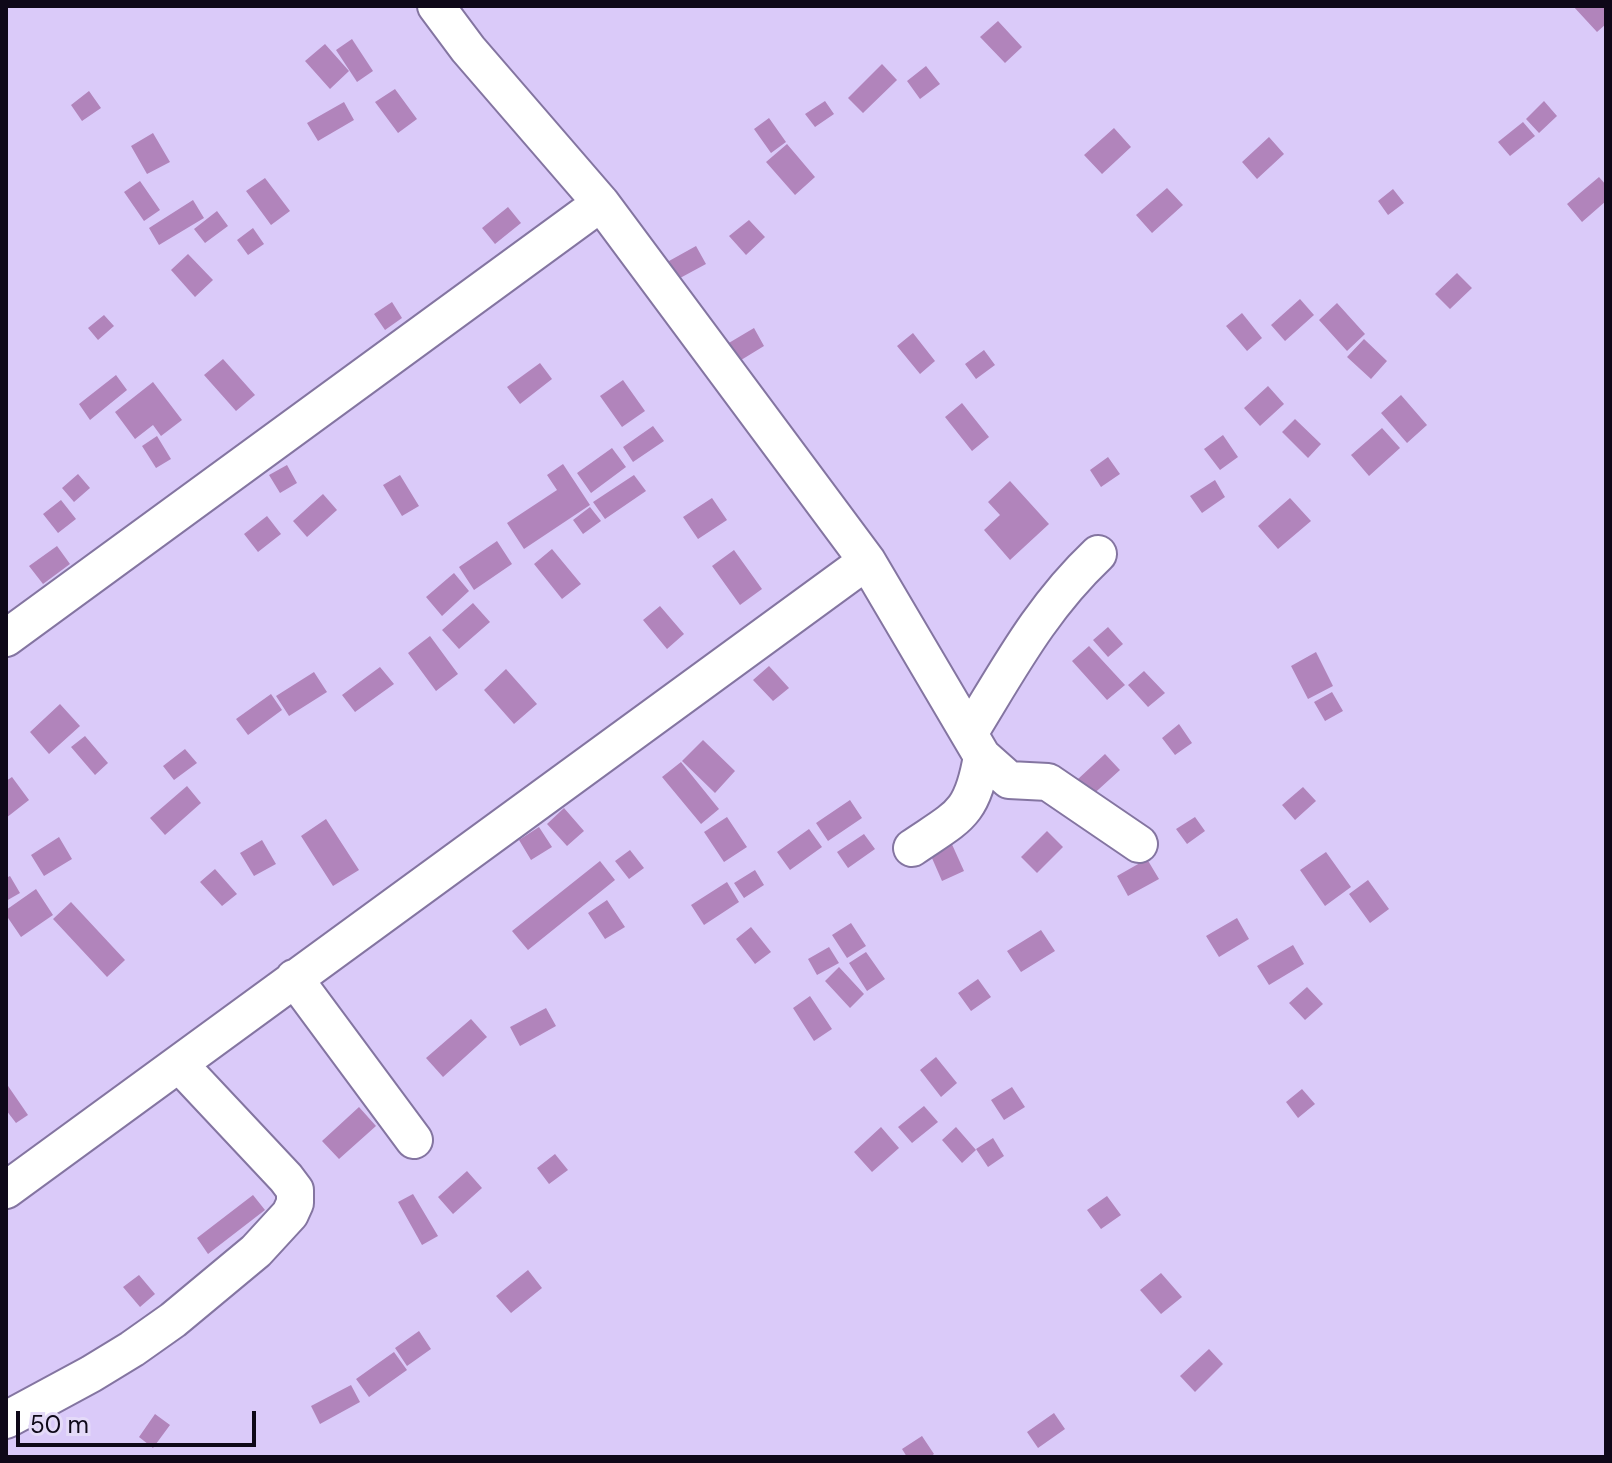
<!DOCTYPE html>
<html>
<head>
<meta charset="utf-8">
<style>
	body { margin:0 }
	#map { position:relative; width:1612px; height:1463px; overflow:hidden; background:#dacaf9; font-family:"DM Sans",sans-serif }
	canvas { display:block }
	.frame { position:absolute; inset:0; border:8px solid #0e0818; pointer-events:none }
	.scale { position:absolute; left:16px; top:1411px; width:240px; height:36px; box-sizing:border-box; border:4px solid #0e0818; border-top:0; padding-left:10px; font-size:24px; line-height:28px; white-space:nowrap; color:#0e0818; -webkit-text-stroke:6px #e4daf8; paint-order:stroke }
</style>
</head>
<body>
<div id="map">
<canvas width="1612" height="1463"></canvas>
<div class="frame"></div>
<div class="scale">50 m</div>
</div>
<script>
const ctx = document.querySelector('canvas').getContext('2d');
ctx.lineJoin = 'round';
function fillPath(path, color) { ctx.fillStyle = color; ctx.fill(path, 'evenodd'); }
function trace(path, color, width, dash) { ctx.strokeStyle = color; ctx.lineWidth = width; ctx.lineCap = dash ? 'butt' : 'round'; ctx.setLineDash(dash || []); ctx.stroke(path); }
fillPath(new Path2D(`
	M1573,6h33v18l-9,8z
	M998,21l24,26 -17,16 -25,-26z
	M352,39l21,32 -16,11 -21,-32z
	M325,44l24,27 -19,18 -25,-28z
	M882,64l15,16 -34,33 -15,-15z
	M926,66l14,18 -20,15 -13,-18z
	M395,89l22,30 -19,14 -23,-31z
	M89,91l12,17 -19,13 -11,-16z
	M825,101l9,13 -19,13 -10,-13z
	M1544,101l13,15 -18,17 -13,-14z
	M344,102l10,18 -36,21 -11,-18z
	M769,118l17,24 -15,11 -17,-24z
	M1523,122l12,14 -25,20 -12,-14z
	M1114,128l17,19 -29,27 -18,-19z
	M153,133l17,29 -23,12 -16,-28z
	M1269,137l15,17 -27,25 -15,-17z
	M787,144l28,33 -20,18 -29,-33z
	M1599,177l7,8v16l-24,21 -15,-18z
	M265,178l25,33 -19,14 -25,-34z
	M140,181l20,29 -16,11 -20,-29z
	M1167,188l16,17 -31,28 -16,-18z
	M1393,189l11,14 -16,12 -10,-14z
	M193,200l11,18 -45,27 -10,-17z
	M508,207l13,16 -26,21 -13,-16z
	M217,211l11,15 -23,17 -11,-14z
	M749,220l16,17 -19,18 -17,-19z
	M253,228l11,16 -16,11 -11,-15z
	M696,246l10,18 -37,20 -9,-18z
	M188,254l25,26 -18,17 -24,-27z
	M1457,273l15,15 -22,21 -15,-15z
	M1300,299l14,16 -29,26 -14,-16z
	M392,302l10,16 -17,12 -11,-16z
	M1337,303l28,31 -18,17 -28,-31z
	M1242,313l20,25 -15,13 -21,-25z
	M104,315l10,11 -16,14 -10,-12z
	M754,328l10,18 -36,22 -11,-18z
	M913,333l22,28 -15,13 -23,-28z
	M1364,339l23,22 -16,18 -24,-22z
	M984,350l11,15 -19,14 -11,-15z
	M223,359l32,36 -19,16 -32,-36z
	M540,363l12,16 -32,25 -13,-17z
	M116,375l11,15 -37,30 -11,-16z
	M623,380l22,31 -23,16 -22,-31z
	M153,382l29,38 -21,16 -8,-11 -18,14 -20,-27z
	M1268,386l16,18 -24,22 -16,-18z
	M1401,395l26,30 -20,18 -26,-30z
	M962,403l27,34 -17,14 -27,-34z
	M1295,419l26,25 -13,14 -26,-26z
	M653,426l11,15 -31,21 -10,-15z
	M1382,428l18,20 -31,28 -18,-21z
	M1223,435l15,22 -18,13 -16,-21z
	M157,436l14,23 -15,9 -14,-22z
	M612,448l14,19 -35,26 -14,-20z
	M1108,457l12,17 -19,13 -11,-17z
	M563,464l27,41 -66,44 -17,-26 50,-33 -10,-15z
	M287,465l10,18 -17,10 -11,-18z
	M78,474l12,14 -16,14 -12,-14z
	M400,475l19,31 -17,10 -19,-31z
	M634,475l12,16 -41,28 -12,-17z
	M1215,480l10,17 -23,16 -12,-17z
	M1010,481l39,43 -39,36 -26,-30 16,-15 -12,-13z
	M323,494l14,16 -30,27 -14,-16z
	M712,498l15,22 -29,19 -15,-22z
	M1290,498l21,23 -33,28 -20,-23z
	M61,500l15,19 -18,14 -15,-19z
	M590,507l11,14 -18,13 -10,-14z
	M267,516l14,18 -23,18 -14,-18z
	M497,541l15,23 -38,26 -15,-23z
	M57,546l13,18 -27,20 -14,-18z
	M552,549l29,35 -19,15 -28,-35z
	M734,550l28,39 -22,16 -28,-39z
	M454,573l15,18 -27,25 -16,-19z
	M473,603l17,19 -31,27 -17,-19z
	M660,606l24,28 -17,15 -24,-29z
	M1108,627l15,17 -15,13 -15,-17z
	M430,636l28,38 -22,17 -28,-38z
	M1089,646l36,39 -18,15 -35,-39z
	M1316,652l17,34 -25,13 -17,-33z
	M769,666l20,22 -16,13 -20,-21z
	M380,667l14,17 -39,28 -13,-17z
	M506,669l31,35 -23,20 -30,-34z
	M1144,671l21,22 -17,14 -20,-22z
	M314,672l13,20 -38,24 -13,-20z
	M1332,692l11,19 -18,10 -11,-19z
	M271,694l11,16 -34,25 -12,-16z
	M60,704l20,22 -31,28 -19,-22z
	M1179,724l13,19 -17,12 -13,-17z
	M85,736l23,27 -13,12 -24,-28z
	M703,740l32,31 -20,22 -33,-32z
	M185,749l12,14 -23,17 -11,-14z
	M1105,754l15,16 -42,38 -14,-16z
	M681,762l38,47 -18,15 -39,-47z
	M12,777l17,23 -23,18v-37z
	M187,786l14,17 -36,32 -15,-17z
	M1303,787l13,14 -21,19 -13,-15z
	M850,800l12,18 -34,23 -12,-18z
	M564,808l20,23 -17,15 -20,-22z
	M727,817l20,30 -23,15 -20,-30z
	M1195,817l10,14 -18,13 -11,-15z
	M326,819l33,51 -26,16 -32,-50z
	M539,827l13,20 -21,13 -12,-20z
	M809,829l13,18 -32,23 -13,-18z
	M1047,831l16,16 -26,26 -16,-16z
	M864,834l11,15 -27,19 -11,-16z
	M59,837l13,22 -28,17 -13,-21z
	M262,840l14,24 -22,12 -14,-23z
	M950,840l14,31 -22,10 -14,-32z
	M630,850l14,18 -15,11 -14,-18z
	M1326,852l25,35 -26,19 -25,-36z
	M1147,859l12,20 -31,17 -11,-20z
	M600,861l15,19 -87,70 -16,-19z
	M215,869l22,25 -15,12 -22,-24z
	M755,870l9,15 -20,13 -10,-15z
	M10,876l10,17 -14,8v-23z
	M1368,880l21,29 -19,14 -21,-29z
	M727,882l12,20 -35,23 -13,-20z
	M36,889l17,26 -32,22 -15,-22v-5z
	M607,900l18,27 -20,12 -17,-26z
	M71,902l54,58 -18,17 -54,-58z
	M1237,918l12,21 -30,18 -13,-21z
	M851,923l15,23 -19,12 -15,-23z
	M751,927l20,25 -16,12 -19,-25z
	M1041,930l14,21 -34,21 -14,-21z
	M1293,945l11,19 -35,21 -12,-19z
	M829,947l10,16 -22,12 -9,-16z
	M866,952l19,27 -18,12 -18,-28z
	M839,967l25,27 -14,14 -25,-27z
	M978,979l13,18 -20,14 -13,-18z
	M1307,987l16,17 -18,16 -16,-17z
	M810,996l22,33 -18,12 -21,-33z
	M546,1008l10,18 -36,20 -10,-19z
	M471,1019l16,18 -44,40 -17,-19z
	M936,1057l21,26 -16,14 -21,-27z
	M6,1083l22,32 -12,8 -10,-13z
	M1012,1087l13,20 -21,13 -13,-20z
	M1302,1089l13,15 -17,14 -12,-16z
	M924,1106l14,16 -26,21 -14,-16z
	M359,1107l17,19 -37,33 -17,-18z
	M881,1127l18,21 -27,24 -18,-20z
	M956,1127l20,23 -14,13 -20,-23z
	M993,1138l11,18 -16,11 -12,-18z
	M555,1154l13,16 -19,14 -12,-16z
	M467,1171l15,17 -29,26 -15,-17z
	M413,1194l25,42 -16,9 -24,-43z
	M253,1195l12,15 -57,44 -11,-16z
	M1107,1196l14,19 -20,14 -14,-19z
	M528,1270l14,18 -31,25 -15,-17z
	M1161,1273l21,24 -21,17 -21,-24z
	M139,1275l16,19 -15,13 -17,-20z
	M419,1331l12,18 -24,17 -12,-18z
	M1209,1349l14,15 -28,28 -15,-16z
	M394,1352l13,18 -38,27 -13,-18z
	M351,1385l9,17 -40,22 -9,-18z
	M1054,1413l11,16 -27,19 -11,-16z
	M155,1414l15,11 -17,23 -14,-11z
	M922,1436l12,18 -4,3h-23l-5,-8z`), '#b184bb');
const minor = new Path2D(`
	M436,6l32,43 133,154 266,358 115,195 27,24 39,2 91,62
	M6,638l595,-435
	M970,732c40,-65 71,-124 128,-178
	M912,848c47,-32 60,-33 70,-92
	M294,978l120,162
	M6,1190l861,-629
	M6,1420l85,-46 41,-25 41,-29 83,-69 34,-37 5,-11v-13l-9,-12 -107,-114`);
trace(minor, '#8475a1', 40);
trace(minor, '#fff', 36);
</script>
</body>
</html>
